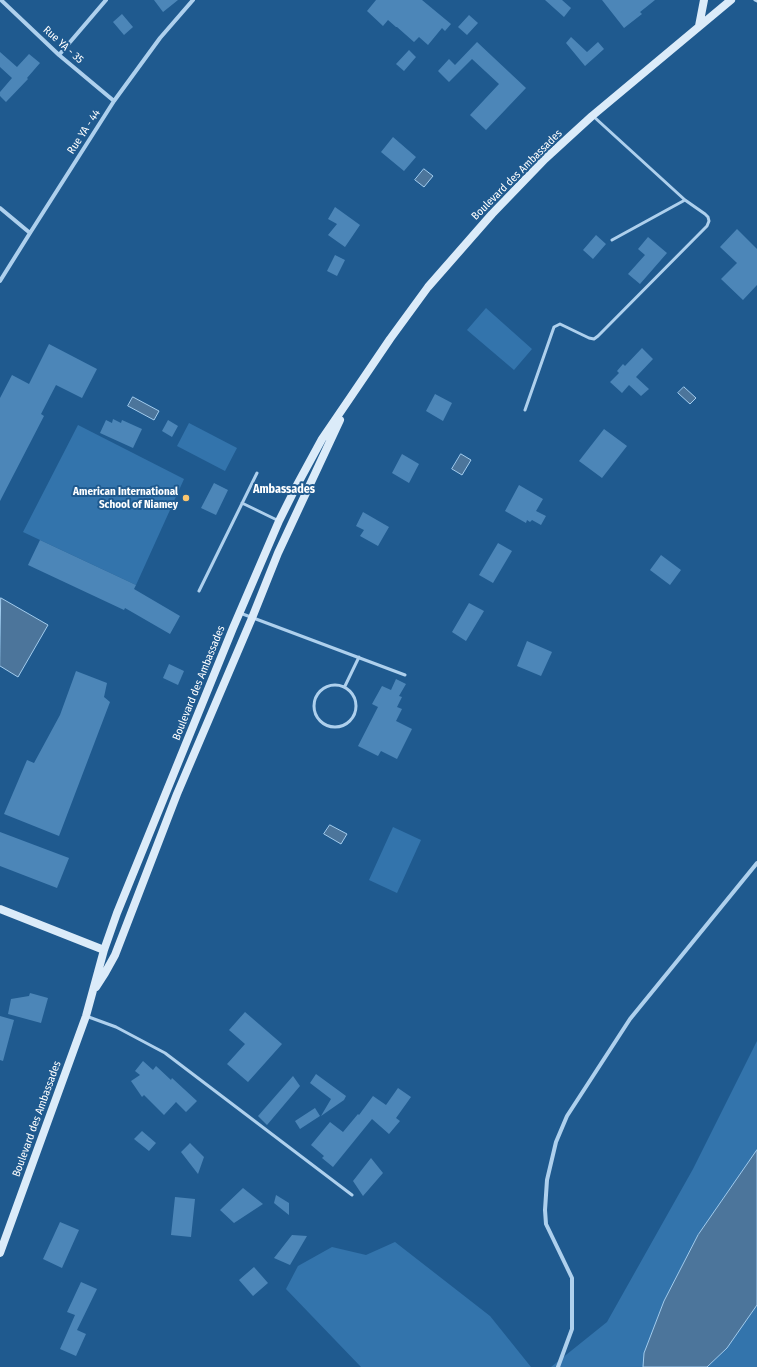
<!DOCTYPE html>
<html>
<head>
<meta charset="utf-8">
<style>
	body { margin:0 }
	canvas { display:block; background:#1f5a8f }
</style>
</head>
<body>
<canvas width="757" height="1367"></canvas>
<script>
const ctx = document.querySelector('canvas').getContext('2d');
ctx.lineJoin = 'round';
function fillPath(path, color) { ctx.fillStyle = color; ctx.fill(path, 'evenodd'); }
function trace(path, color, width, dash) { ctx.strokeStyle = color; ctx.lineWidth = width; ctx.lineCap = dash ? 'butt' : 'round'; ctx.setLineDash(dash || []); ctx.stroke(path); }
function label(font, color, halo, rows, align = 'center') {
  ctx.font = font + ' "Fira Sans Condensed",sans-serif'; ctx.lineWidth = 4; ctx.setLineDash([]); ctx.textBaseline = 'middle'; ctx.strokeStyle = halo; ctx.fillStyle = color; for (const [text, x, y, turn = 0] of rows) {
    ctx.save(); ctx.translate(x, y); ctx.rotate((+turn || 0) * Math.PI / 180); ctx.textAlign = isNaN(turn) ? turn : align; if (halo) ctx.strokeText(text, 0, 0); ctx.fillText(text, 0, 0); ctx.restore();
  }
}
fillPath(new Path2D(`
	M486,308l46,41 -18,21 -47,-40z
	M189,423l48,25 -12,23 -48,-25z
	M78,425l106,54 -48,106 -113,-53z
	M393,827l28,13 -24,53 -28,-13z
	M757,1041v109l-59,85 -34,66 -20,52 -1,14h-92l56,-45 86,-153z
	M395,1242l95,74 41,51h-170l-75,-78 12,-23 34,-19 34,8z
	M757,1305v62h-50l20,-19z`), '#3374ac');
const water = new Path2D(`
	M424,169l9,7 -9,11 -9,-7z
	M684,387l12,11 -6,6 -12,-11z
	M133,397l26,14 -5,9 -26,-14z
	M461,454l10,6 -9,15 -10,-6z
	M1,598l47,27 -30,52 -18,-11z
	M330,825l17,9 -6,10 -17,-10z
	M757,1150v155l-30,43 -20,19h-64l1,-14 20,-52 34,-66z`);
fillPath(water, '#4c759b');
trace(water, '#a2ccee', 1);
fillPath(new Path2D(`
	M154,0h24l-15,12z
	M376,0h46l29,24 -6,7 -3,-3 -14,17 -9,-8 -5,5 -17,-15h-1l-8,-7 -5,6 -16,-15z
	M545,0h17l9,8 -7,9z
	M602,0h53l-15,12 2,2 -18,14z
	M122,14l11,13 -9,8 -11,-13z
	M469,15l9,8 -11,12 -9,-8z
	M571,37l16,15 11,-10 6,7 -19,17 -19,-23z
	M477,42l49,46 -40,42 -16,-15 29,-31 -27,-25 -23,23 -11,-11 11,-12 6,6z
	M409,50l7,7 -12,14 -8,-7z
	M0,52l17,15 12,-13 11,9 -13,15 1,1 -22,23 -6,-6v-4l12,-14 -12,-11z
	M393,137l23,20 -12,14 -23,-19z
	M335,207l25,18 -15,22 -17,-12 9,-11 -9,-5z
	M737,229l20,20v36l-14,15 -22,-21 16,-16 -17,-16z
	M596,235l10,9 -13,15 -10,-9z
	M648,237l19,16 -27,31 -12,-10 17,-19 -7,-6z
	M335,255l10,5 -8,16 -10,-5z
	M49,344l48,25 -15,29 -26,-13 -15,29 3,2 -44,85v-103l12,-23 17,9z
	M642,348l11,11 -17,18 13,12 -8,7 -12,-11 -7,8 -12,-11 9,-9 -2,-2 6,-7 2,2z
	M435,394l17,9 -9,18 -17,-10z
	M113,419l8,4 1,-3 20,9 -9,19 -33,-15 6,-13 6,3z
	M168,420l10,6 -6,11 -10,-6z
	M604,429l23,17 -25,32 -23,-17z
	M402,454l17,10 -10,19 -17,-10z
	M214,483l14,7 -12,25 -15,-7z
	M519,485l24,14 -7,12 10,5 -5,9 -9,-5 -2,2 -3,-2 -1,3 -21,-12z
	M363,512l26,15 -11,19 -18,-10 4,-6 -8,-4z
	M40,540l96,45 -2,4 46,27 -10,18 -45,-26 -1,2 -96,-45z
	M498,543l14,8 -19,32 -14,-8z
	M661,555l20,15 -11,15 -20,-15z
	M469,603l15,8 -18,30 -14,-9z
	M527,641l25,11 -11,24 -24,-10z
	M169,664l15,7 -6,14 -15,-7z
	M76,671l31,12 -3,14 6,5 -51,134 -55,-22 23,-54 7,3 26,-48z
	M396,679l10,5 -7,12 3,1 -5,10 5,2 -6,12 16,8 -15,30 -16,-8 -3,5 -20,-10 20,-39 -6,-3 10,-18 9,4z
	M0,832l69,26 -12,30 -57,-22z
	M30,993l18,5 -7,25 -33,-9 3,-15 18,-3z
	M245,1012l37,32 -34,38 -21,-18 18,-20 -16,-14z
	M0,1016l14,4 -11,41 -3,-1z
	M143,1061l10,9 3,-4 15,14 1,-2 25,23 -11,11 -10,-10 -12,13 -20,-20 -2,2 -11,-16 9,-6 -5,-4z
	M316,1074l30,22 -2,4 -23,16 10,-17 -21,-16z
	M293,1076l7,10 -33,39 -9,-9z
	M398,1088l13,9 -15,21 4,3 -11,13 -17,-15 -39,48 -11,-9 2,-2 -13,-11 19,-23 13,10 15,-18 1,1 14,-19 13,9z
	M315,1108l5,8 -20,13 -5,-8z
	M142,1131l14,12 -7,8 -15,-12z
	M190,1143l14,14 -6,17 -17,-22z
	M371,1158l12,15 -20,23 -10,-15z
	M243,1188l20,16 -29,19 -14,-13z
	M276,1195l13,8v12l-15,-12z
	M175,1197l20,2 -4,38 -20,-2z
	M60,1222l19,8 -17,38 -19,-9z
	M292,1235l15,1 -17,29 -16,-7z
	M254,1267l14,16 -15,13 -14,-16z
	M81,1282l16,7 -20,41 9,4 -10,22 -16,-7 15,-34 -8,-3z`), '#4c86b8');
trace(new Path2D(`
	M755,0l2,1
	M612,240l73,-40
	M525,410l29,-83 6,-3 29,14 5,1 4,-3 109,-110 2,-5 -1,-4 -3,-3 -20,-14 -92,-84
	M242,503l37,18
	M199,591l58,-118
	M240,613l165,62
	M314 706a21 21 0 1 1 42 0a21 21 0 1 1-42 0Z
	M345,686l14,-29
	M86,1016l30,11 49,26 187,142`), '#aed0ed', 3);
trace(new Path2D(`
	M1,0l58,55 55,46
	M59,55l47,-55
	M0,208l30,25
	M0,281l30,-48 84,-132 46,-63 33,-38
	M558,1367l14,-38v-51l-26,-54 -1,-14 2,-30 9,-38 11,-26 63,-97 127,-156`), '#aed0ed', 4);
trace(new Path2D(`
	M699,26l5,-26
	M0,909l104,41
	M96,987l9,-14 10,-18 62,-161 75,-176 26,-65 62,-133
	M0,1253l86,-237 18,-66 13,-37 116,-285 46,-107 18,-36 25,-46 30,-44 38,-56 38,-52 64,-73 53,-55 47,-43 139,-116`), '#dbebf9', 8);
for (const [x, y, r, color] of [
	[186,498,4,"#fbc66e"]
]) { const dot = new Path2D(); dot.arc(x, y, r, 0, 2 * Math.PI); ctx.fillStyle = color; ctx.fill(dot); trace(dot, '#1f5a8f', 1.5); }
label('11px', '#fff', '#1f5a8f', [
	["Rue YA - 35",63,45,42],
	["Rue YA - 44",84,132,-57],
	["Boulevard des Ambassades",517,175,-45],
	["Boulevard des Ambassades",199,683,-68],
	["Boulevard des Ambassades",37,1119,-70]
]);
label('bold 11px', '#fff', '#1f5a8f', [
	["American International",178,492],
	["School of Niamey",178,505]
], 'right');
label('bold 12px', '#fff', '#1f5a8f', [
	["Ambassades",284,490]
]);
</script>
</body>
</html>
